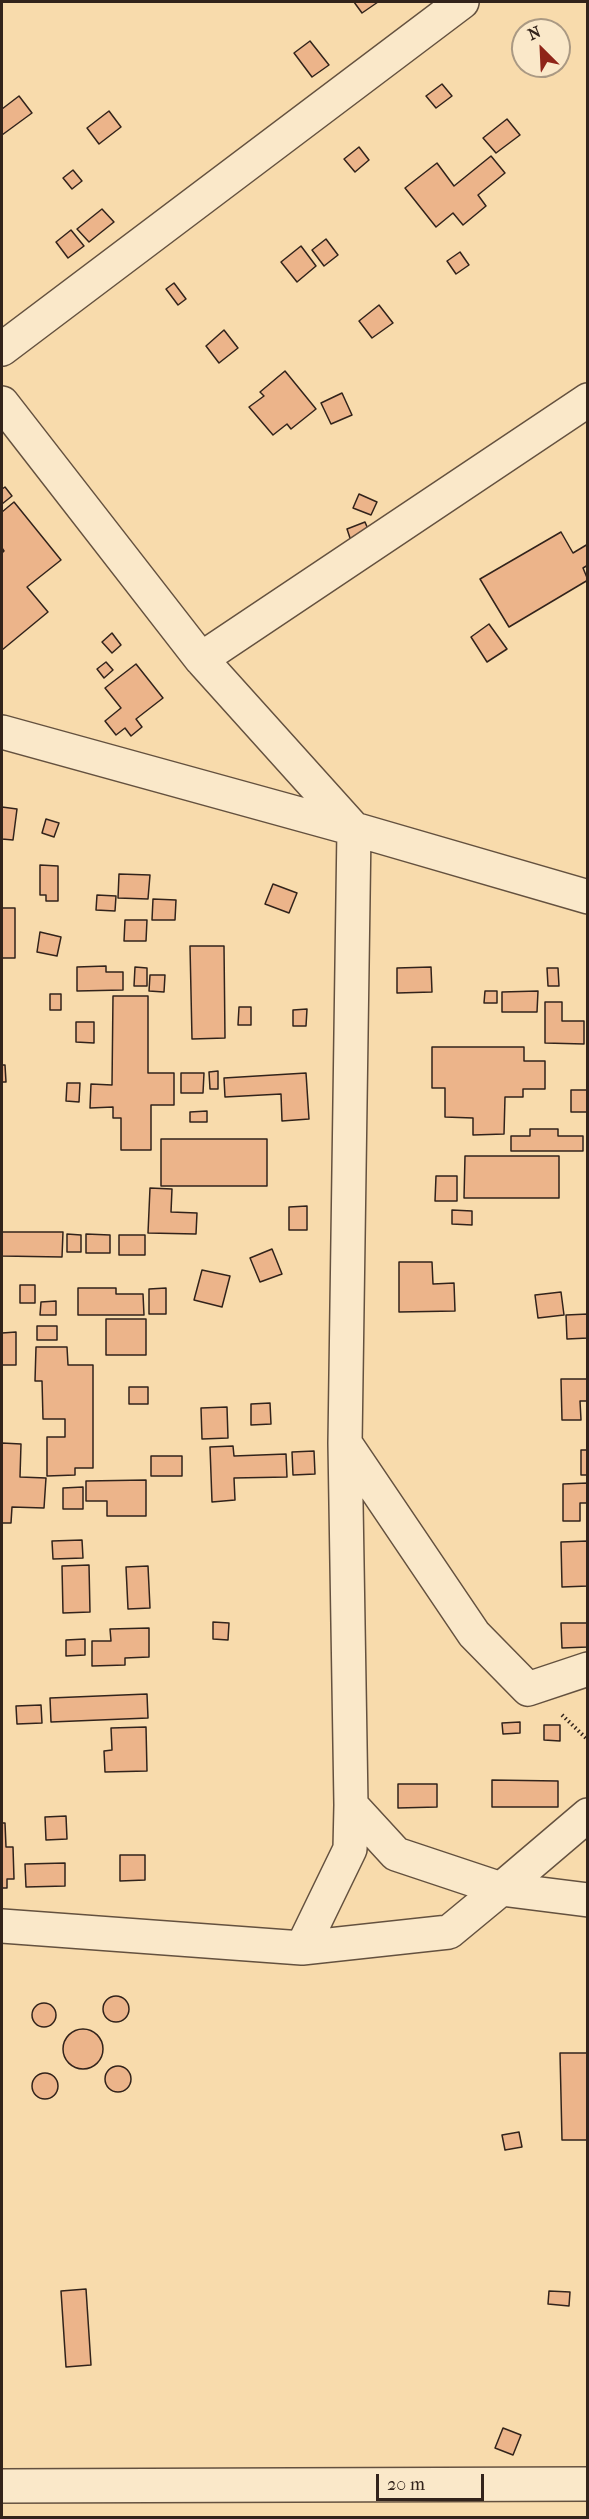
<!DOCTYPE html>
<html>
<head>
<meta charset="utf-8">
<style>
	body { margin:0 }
	#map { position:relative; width:589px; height:2519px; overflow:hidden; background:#f8dbac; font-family:"IM FELL French Canon",serif }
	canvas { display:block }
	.frame { position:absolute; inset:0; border:3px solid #32231b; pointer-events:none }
	.north { position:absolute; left:511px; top:18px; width:60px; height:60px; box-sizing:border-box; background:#fae8c9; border:2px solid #aa9983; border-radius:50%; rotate:336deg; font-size:16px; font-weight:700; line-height:24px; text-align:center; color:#32231b }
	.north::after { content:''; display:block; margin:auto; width:21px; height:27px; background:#8f2418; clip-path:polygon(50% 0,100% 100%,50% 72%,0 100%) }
	.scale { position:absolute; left:376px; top:2474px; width:108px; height:27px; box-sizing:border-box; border:3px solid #32231b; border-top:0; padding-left:8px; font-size:18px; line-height:21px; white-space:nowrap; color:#32231b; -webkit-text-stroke:4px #fae8c9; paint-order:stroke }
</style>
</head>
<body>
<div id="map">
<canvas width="589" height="2519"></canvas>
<div class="frame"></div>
<div class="north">N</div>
<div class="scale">20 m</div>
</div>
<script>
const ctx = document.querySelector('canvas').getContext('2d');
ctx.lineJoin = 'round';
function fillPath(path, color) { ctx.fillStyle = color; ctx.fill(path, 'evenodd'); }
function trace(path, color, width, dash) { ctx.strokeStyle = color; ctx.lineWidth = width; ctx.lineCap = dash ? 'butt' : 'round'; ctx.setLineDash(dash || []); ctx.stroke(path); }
const building = new Path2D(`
	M354,2h24l-16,11z
	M310,41l19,24 -17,12 -18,-24z
	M442,84l10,12 -16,12 -10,-12z
	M19,96l13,17 -30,22v-26z
	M109,111l12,16 -22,17 -12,-16z
	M507,119l13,16 -24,18 -13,-15z
	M359,147l10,13 -14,12 -11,-13z
	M491,156l14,17 -27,22 8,11 -23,19 -10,-12 -17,14 -31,-39 32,-25 17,23z
	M73,170l9,11 -10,8 -9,-11z
	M102,209l12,13 -25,20 -12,-13z
	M71,230l13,16 -16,12 -12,-16z
	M326,239l12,16 -14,11 -12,-16z
	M301,246l15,20 -19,16 -16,-20z
	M460,252l9,13 -13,9 -9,-13z
	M174,283l12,16 -8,6 -12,-16z
	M379,305l14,18 -21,15 -13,-17z
	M224,330l14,18 -19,15 -13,-17z
	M285,371l31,38 -25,20 -4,-5 -14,11 -24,-28 15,-11 -4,-4z
	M342,393l10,22 -21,9 -10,-21z
	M5,487l7,9 -10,8v-15z
	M359,494l18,8 -6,13 -18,-7z
	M14,502l47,58 -34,27 21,25 -46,38v-97l2,-2 -2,-3v-36z
	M365,522l5,12 -19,7 -4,-12z
	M561,532l12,21 15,-9v21l-5,3 5,12 -79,47 -29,-48z
	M489,624l18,25 -20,13 -16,-25z
	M112,633l9,12 -9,8 -10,-11z
	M106,662l7,8 -9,8 -7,-9z
	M136,664l27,34 -27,21 6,8 -11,9 -6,-8 -9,7 -11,-14 16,-13 -16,-20z
	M2,807l15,2 -4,31 -11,-1z
	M46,819l13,4 -5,14 -12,-4z
	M40,865l18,1v35h-12v-6h-6z
	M119,874l31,1 -2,24 -30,-1z
	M273,884l24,9 -8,20 -24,-9z
	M97,895l19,1 -1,15 -19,-1z
	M153,899l23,1 -1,20h-23z
	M2,908h13v50h-13z
	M125,920h22l-1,21h-22z
	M40,932l21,5 -4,19 -20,-4z
	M190,946h34l1,92 -33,1z
	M106,966v6h17v18l-46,1v-24z
	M135,967l12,1v18h-13z
	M431,967l1,25 -35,1v-25z
	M547,968h11l1,18h-11z
	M150,975h15l-1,17 -15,-1z
	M485,991h12v12h-13z
	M538,991l-1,21h-35v-20z
	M50,994h11v16h-11z
	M113,996h35v77h26v32h-23v45h-30v-32h-8v-11l-23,1 1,-24 21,1z
	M545,1002h17v19h22v23l-39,-1z
	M239,1007h12v18h-13z
	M307,1009l-1,17h-13v-16z
	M76,1022h18v21l-18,-1z
	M432,1047h92v14h21v28h-22v8h-18l-1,37 -31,1v-17l-28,-1v-29h-13z
	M2,1065h3l1,17h-4z
	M218,1071v18h-8l-1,-17z
	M181,1073h23l-1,20h-22z
	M306,1073l3,46 -27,2 -1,-27 -56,3 -1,-19z
	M67,1083h13l-1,19 -13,-1z
	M571,1090h17v22h-17z
	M207,1111v11h-17v-10z
	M530,1129h28v7h25v15h-72v-15h19z
	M161,1139h106v47h-106z
	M465,1156h94v42h-95z
	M436,1176h21v25h-22z
	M150,1188l22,1 -1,23 26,1 -1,21 -48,-1z
	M307,1206v24h-18v-23z
	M452,1210l20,1v14l-20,-1z
	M2,1232h61l-1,25 -60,-1z
	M67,1234l14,1v17h-14z
	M86,1234l24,1v18h-24z
	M119,1235h26v20h-26z
	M272,1249l10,25 -22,8 -10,-24z
	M399,1262h33l1,22 21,-1 1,28 -56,1z
	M202,1270l28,6 -8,31 -28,-7z
	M20,1285h15v18h-15z
	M78,1288h38v6h27l1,21h-66z
	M166,1288v26h-17v-25z
	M561,1292l3,23 -26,3 -3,-23z
	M56,1301v14h-16l1,-13z
	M588,1314v24l-21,1 -1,-24z
	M106,1319h40v36h-40z
	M37,1326h20v14h-20z
	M16,1332v33h-14v-32z
	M36,1347h31l1,18h25v103h-18v7l-28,1v-39h18v-18h-22l-1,-38h-7z
	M561,1379h27v22h-8l1,19h-19z
	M129,1387h19v17h-19z
	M270,1403l1,21 -20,1v-21z
	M227,1407l1,31 -26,1 -1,-31z
	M2,1443l19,1 -1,33 26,1 -2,30 -32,-1 -1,16h-9z
	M233,1446l1,10 52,-2 1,23 -53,1 1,22 -23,2 -2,-55z
	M581,1450h7v25h-7z
	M314,1451l1,23 -22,1 -1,-23z
	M151,1456h31v20h-31z
	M146,1480v36h-39v-15h-21v-20z
	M588,1483v20h-8v18h-17v-37z
	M83,1487v22h-20v-21z
	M82,1540l1,18 -30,1 -1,-18z
	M588,1541v45l-26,1 -1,-45z
	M89,1565l1,47 -27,1 -1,-47z
	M148,1566l2,42 -22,1 -2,-42z
	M213,1622l16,1 -1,17 -15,-1z
	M561,1623h27v24l-26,1z
	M149,1628v29l-24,1v7l-33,1v-25h19l-1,-12z
	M85,1639v16l-19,1v-16z
	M147,1694l1,24 -97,4 -1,-24z
	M41,1705l1,18 -25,1 -1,-18z
	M520,1722v11l-17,1 -1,-11z
	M544,1725h16v16l-16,-1z
	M146,1727l1,44 -42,1 -1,-21 8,-1 -1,-22z
	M492,1780l66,1v26h-66z
	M398,1784h39v23l-39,1z
	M66,1816l1,23 -21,1 -1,-23z
	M2,1823h3l1,24h7l1,32h-7v9h-5z
	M120,1855h25v25l-25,1z
	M65,1863v23l-39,1 -1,-23z
	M103 2009a13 13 0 1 1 26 0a13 13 0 1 1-26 0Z
	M32 2015a12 12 0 1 1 24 0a12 12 0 1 1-24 0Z
	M63 2049a20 20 0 1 1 40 0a20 20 0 1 1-40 0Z
	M560,2053h28v87h-26z
	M105 2079a13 13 0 1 1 26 0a13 13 0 1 1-26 0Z
	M32 2086a13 13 0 1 1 26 0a13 13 0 1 1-26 0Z
	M519,2132l3,15 -17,3 -3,-15z
	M86,2289l5,76 -25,2 -5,-76z
	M549,2291l21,1 -1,14 -21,-2z
	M503,2428l18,7 -8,20 -18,-7z`);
fillPath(building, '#ecb48a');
trace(building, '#32231b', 1.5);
const minor = new Path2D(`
	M2,349l460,-347
	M2,403l199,256 153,170 -9,614 129,191 54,55 60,-20
	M201,659l387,-259
	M2,732l352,97 234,68
	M351,1805l45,49 105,35 87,-74
	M2,1926l300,22 147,-16 52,-43 87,11
	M302,1948l48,-99 1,-44 -6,-362
	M2,2486l586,-2`);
trace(minor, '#64513f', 36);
trace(new Path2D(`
	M562,1715l26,25`), '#32231b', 4, [1.5, 3]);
trace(minor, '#fae8c9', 33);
</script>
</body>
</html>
